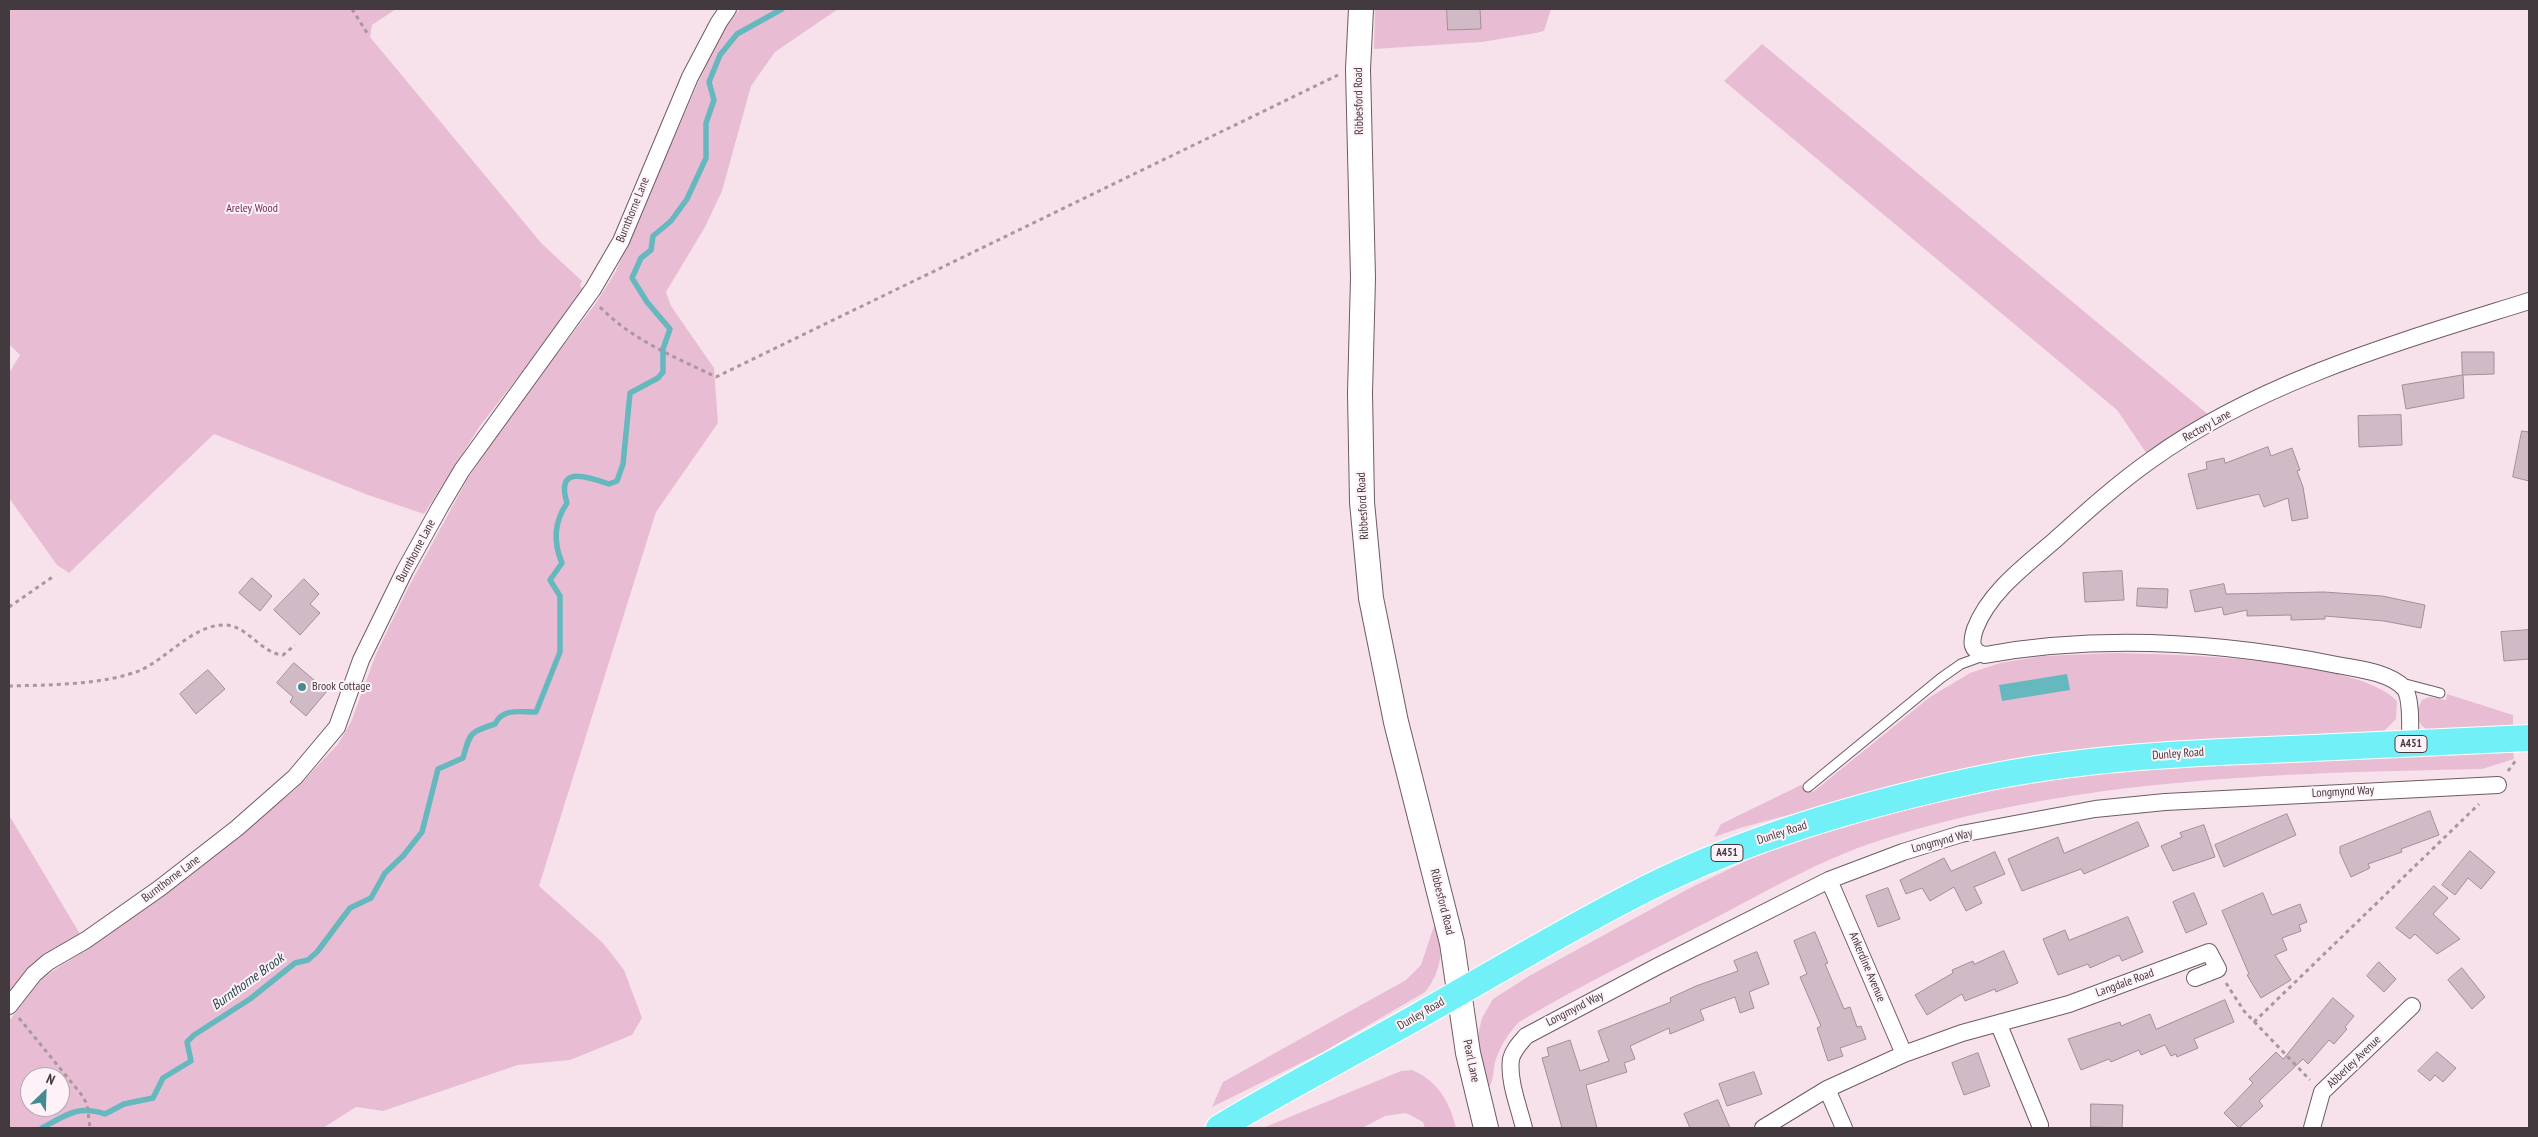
<!DOCTYPE html>
<html>
<head>
<meta charset="utf-8">
<style>
	body { margin:0 }
	#map { position:relative; width:2538px; height:1137px; overflow:hidden; background:#f7e2ec; font-family:"PT Sans Narrow",sans-serif }
	canvas { display:block }
	.frame { position:absolute; inset:0; border:10px solid #423a3e; pointer-events:none }
	.north { position:absolute; left:20px; top:1067px; width:50px; height:50px; box-sizing:border-box; background:#fef1f8; border:1px solid #b3a8ae; border-radius:50%; rotate:24deg; font-size:14px; font-weight:700; line-height:20px; text-align:center; color:#423a3e }
	.north::after { content:''; display:block; margin:auto; width:18px; height:22px; background:#458c92; clip-path:polygon(50% 0,100% 100%,50% 72%,0 100%) }
</style>
</head>
<body>
<div id="map">
<canvas width="2538" height="1137"></canvas>
<div class="frame"></div>
<div class="north">N</div>
</div>
<script>
const ctx = document.querySelector('canvas').getContext('2d');
ctx.lineJoin = 'round';
function fillPath(path, color) { ctx.fillStyle = color; ctx.fill(path, 'evenodd'); }
function trace(path, color, width, dash) { ctx.strokeStyle = color; ctx.lineWidth = width; ctx.lineCap = dash ? 'butt' : 'round'; ctx.setLineDash(dash || []); ctx.stroke(path); }
function label(font, color, halo, rows, align = 'center') {
  ctx.font = font + ' "PT Sans Narrow",sans-serif'; ctx.lineWidth = 4; ctx.setLineDash([]); ctx.textBaseline = 'middle'; ctx.strokeStyle = halo; ctx.fillStyle = color; for (const [text, x, y, turn = 0] of rows) {
    ctx.save(); ctx.translate(x, y); ctx.rotate((+turn || 0) * Math.PI / 180); ctx.textAlign = isNaN(turn) ? turn : align; if (halo) ctx.strokeText(text, 0, 0); ctx.fillText(text, 0, 0); ctx.restore();
  }
}
fillPath(new Path2D(`
	M9,9h387l-24,16 -2,12 172,207 40,37 -2,5 5,5 -105,135 -56,88 -56,-19 -154,-61 -145,139 -12,-8 -48,-67v-125l11,-18 -11,-11z
	M740,9h98l-63,43 -24,34 -29,105 -17,36 -39,65 5,14 43,62 4,55 -62,89 -117,374 64,57 21,27 18,48 -10,17 -62,25 -52,5 -135,46 -27,-4 -33,21h-314v-107l34,-44 42,-26 151,-114 59,-47 43,-46 13,-22 25,-68 32,-66 60,-110 58,-84 70,-91 19,-30 104,-238zM30,1077h30v30h-30z
	M1375,9h176l-7,22 -8,2 -54,9 -108,7z
	M1762,44l448,372 -63,38 -30,-44 -393,-329z
	M2115,653c59,1 244,6 282,48l-1,18 -15,15 -496,55 -145,39 -26,9 7,-13 80,-39 12,7 117,-95 40,-24 30,-10 43,-7z
	M2447,694l66,21v15l-85,1c-12,-9 -13,-18 -6,-31l7,-3 17,3z
	M2513,751l1,8 -32,10c-203,4 -409,9 -604,72 -56,18 -109,49 -161,76 -66,34 -134,67 -198,105 -11,12 -19,24 -24,40 -2,10 -1,18 -7,27l-11,-50 5,-21 11,-19 36,-23 159,-87 64,-31 82,-30 116,-31 93,-17 109,-13z
	M9,815l71,119 -39,23 -32,38z
	M1437,917c6,27 7,52 -12,75l-102,60 -111,55 11,-25 183,-102 15,-15z
	M1412,1070c26,11 38,32 44,58h-31l-2,-6 -17,-9 -21,3 -23,12h-99l138,-57z`), '#e8bdd4');
fillPath(new Path2D(`
	M2067,674l3,16 -68,11 -3,-16z`), '#65b8be');
trace(new Path2D(`
	M42,1128c24,-13 35,-23 63,-14l19,-10 29,-6 10,-20 28,-17 -4,-19 7,-7 56,-36 45,-36 13,-3 9,-8 33,-44 21,-10 14,-25 18,-17 19,-24 16,-63 25,-11c7,-25 6,-26 32,-34 8,-16 24,-12 41,-12l24,-60v-56l-10,-16 12,-17c-9,-21 -8,-41 5,-60 -12,-38 20,-27 42,-19l8,-3 6,-17 7,-71 28,-15 5,-6v-23l7,-20 -23,-27 -15,-24 9,-20 10,-8 2,-14 18,-15 16,-22 19,-41v-35l8,-23 -5,-18 11,-27 17,-21 45,-25`), '#65b8be', 5.5);
const building = new Path2D(`
	M1447,9h33l1,20 -33,1z
	M2462,352h32v22l-31,1 1,23 -58,11 -4,-24 60,-10z
	M2401,415l1,30 -43,2 -1,-31z
	M2522,431l7,1v49l-16,-4z
	M2268,447l3,9 21,-8 8,22 -3,1 6,16 5,31 -16,3 -4,-23 -24,9 -5,-13 -62,15 -9,-35 19,-5 -1,-7 18,-4 1,5z
	M2122,571l2,29 -39,2 -2,-29z
	M252,578l20,18 -12,15 -21,-18z
	M304,579l15,15 -9,10 10,9 -20,22 -26,-25z
	M2224,584l2,10 98,-2 58,4 43,9 -4,23 -37,-7 -59,-5v3l-34,1v-5l-44,1v-6l-23,5 -2,-8 -27,5 -5,-21z
	M2138,588l30,1 -1,19 -30,-2z
	M2529,630v29l-25,2 -3,-29z
	M294,663l33,28 -21,25 -16,-14 3,-5 -16,-14z
	M208,670l17,19 -29,25 -16,-20z
	M2430,811l9,24 -38,14 1,3 -34,12 2,4 -19,9 -11,-24v-6z
	M2287,814l9,21 -72,32 -9,-22z
	M2138,822l11,24 -65,28 -3,-5 -59,22 -14,-32 50,-22 6,16z
	M2204,825l11,32 -42,14 -12,-25 21,-9 -2,-4z
	M2470,851l25,21 -14,17 -13,-11 -13,17 -13,-10z
	M1995,852l10,22 -31,13 8,16 -16,8 -12,-24 -24,14 -8,-13 -16,6 -6,-14 44,-22 7,13z
	M2434,886l14,12 -15,16 27,25 -23,15 -22,-20 -5,5 -14,-11z
	M1888,888l12,31 -22,8 -12,-31z
	M2194,893l13,31 -21,9 -13,-31z
	M2263,893l9,22 28,-11 7,18 -8,3 2,6 -19,7 5,12 -12,5 16,25 -30,18 -14,-23 2,-1 -27,-63z
	M2128,917l15,35 -21,9 -3,-6 -29,13 -2,-4 -30,11 -15,-36 22,-9 4,10z
	M1815,932l13,31 -3,1 19,45 6,-2 7,20 4,-1 5,13 -26,9 3,8 -15,5 -11,-33 4,-2 -21,-49 7,-3 -13,-33z
	M2004,951l14,32 -22,9 -1,-3 -30,12 -3,-7 -35,21 -12,-20 38,-22 -1,-3 21,-9 1,3z
	M1757,952l12,32 -20,8 5,16 -14,5 -5,-16 -35,13 4,10 -34,14 -1,-6 -39,18 5,13 -11,4 3,9 -41,13 11,43h-35l-20,-70 7,-2 -2,-8 23,-8 10,31 29,-10 -11,-30 73,-29 -1,-4 26,-12 42,-15 -4,-10z
	M2379,962l17,17 -12,13 -17,-16z
	M2462,968l23,29 -13,12 -24,-29z
	M2333,998l21,18 -9,11 2,2 -13,15 -5,-4 -21,24 -5,-5 -44,42 4,5 -24,22 -15,-15 29,-30 -4,-4 27,-27 7,7z
	M2225,1000l9,22 -40,17 4,9 -21,9 -1,-3 -5,2 -6,-11 -24,10 -2,-5 -28,12 -2,-3 -28,11 -13,-31 52,-17 1,4 29,-12 6,15z
	M2437,1052l19,16 -13,14 -8,-7 -5,6 -12,-10z
	M1978,1053l12,33 -26,9 -12,-32z
	M1754,1072l8,22 -35,12 -8,-22z
	M1718,1100l12,28h-40l-6,-14z
	M2091,1104l32,1 -1,23 -31,-1z`);
fillPath(building, '#cfbac5');
trace(building, '#a28e98', 1);
const service = new Path2D(`
	M2402,683l38,10
	M1808,787l133,-109 20,-14 22,-8`);
const minor = new Path2D(`
	M2410,744c0,-13 2,-47 -6,-56 -15,-16 -47,-19 -67,-23 -116,-23 -236,-31 -352,-10 -15,-4 -14,-13 -10,-26 14,-37 51,-64 80,-89 31,-28 62,-56 96,-80 109,-79 251,-119 378,-159
	M1829,880l75,174
	M9,1006l25,-32 14,-12 38,-22 74,-52 77,-60 58,-51 42,-50 24,-67 44,-90 35,-63 22,-37 131,-181 28,-48 69,-164 29,-55 9,-13
	M1999,1025l41,100
	M1827,1089l17,39
	M1524,1128c-5,-21 -16,-47 -13,-69 2,-9 9,-16 15,-23l132,-70 171,-86 74,-28 58,-18 134,-25 70,-7 333,-17
	M1763,1128l64,-39 77,-35 58,-21 107,-29 140,-52 9,17 -23,9
	M2312,1128l10,-36 90,-86`);
const secondary = new Path2D(`
	M1361,9l-3,60 5,209 -3,115 2,109 9,96 25,124 56,221 16,110 18,75`);
const primary = new Path2D(`
	M1219,1128c66,-40 134,-75 201,-113 69,-39 137,-80 208,-117 106,-56 226,-92 343,-117 105,-23 213,-28 320,-32 80,-3 159,-7 238,-11`);
trace(service, '#6d5b65', 11);
trace(minor, '#6d5b65', 18);
trace(secondary, '#6d5b65', 26);
trace(primary, '#fff', 28);
trace(new Path2D(`
	M352,9l17,27
	M600,307c32,33 75,50 116,70l622,-302
	M9,607l45,-31
	M9,686c38,-1 96,-1 132,-16 26,-12 53,-45 82,-45 24,-1 37,28 60,30l12,-10
	M2508,771l8,-11
	M2226,983l18,28 66,69
	M19,1018l62,76 6,10 3,24
	M2254,1022l225,-218`), '#a7989f', 3, [4, 4]);
trace(service, '#fff', 9);
trace(minor, '#fff', 16);
trace(secondary, '#fff', 24);
trace(primary, '#72f0f8', 26);
for (const [x, y, r, color] of [
	[302,687,5,"#458c92"]
]) { const dot = new Path2D(); dot.arc(x, y, r, 0, 2 * Math.PI); ctx.fillStyle = color; ctx.fill(dot); trace(dot, '#fef1f8', 2); }
for (const [x, y, w] of [
	[2411,744,32],
	[1727,853,32]
]) { const box = new Path2D(); box.roundRect(x - w / 2, y - 8.5, w, 17, 4); ctx.fillStyle = '#fef1f8'; ctx.fill(box); trace(box, '#423a3e', 1); }
label('bold 11px', '#423a3e', null, [
	["A451",2411,744],
	["A451",1727,853]
]);
label('12px', '#423a3e', '#fef1f8', [
	["Ribbesford Road",1359,101,-91],
	["Burnthorne Lane",633,210,-68],
	["Rectory Lane",2207,426,-29],
	["Ribbesford Road",1363,506,-93],
	["Burnthorne Lane",416,551,-62],
	["Dunley Road",2178,754,-4],
	["Longmynd Way",2343,792,-3],
	["Dunley Road",1782,833,-18],
	["Longmynd Way",1942,841,-15],
	["Burnthorne Lane",171,879,-37],
	["Ribbesford Road",1442,902,76],
	["Ankerdine Avenue",1867,967,67],
	["Langdale Road",2125,983,-20],
	["Longmynd Way",1575,1009,-27],
	["Dunley Road",1421,1014,-30],
	["Pearl Lane",1471,1061,78],
	["Abberley Avenue",2354,1062,-44]
]);
label('12px', '#702b55', '#fef1f8', [
	["Areley Wood",252,209]
]);
label('12px', '#423a3e', '#fef1f8', [
	["Brook Cottage",312,687]
], 'left');
label('italic 14px', '#1f4649', '#fef1f8', [
	["Burnthorne Brook",248,982,-36]
]);
</script>
</body>
</html>
